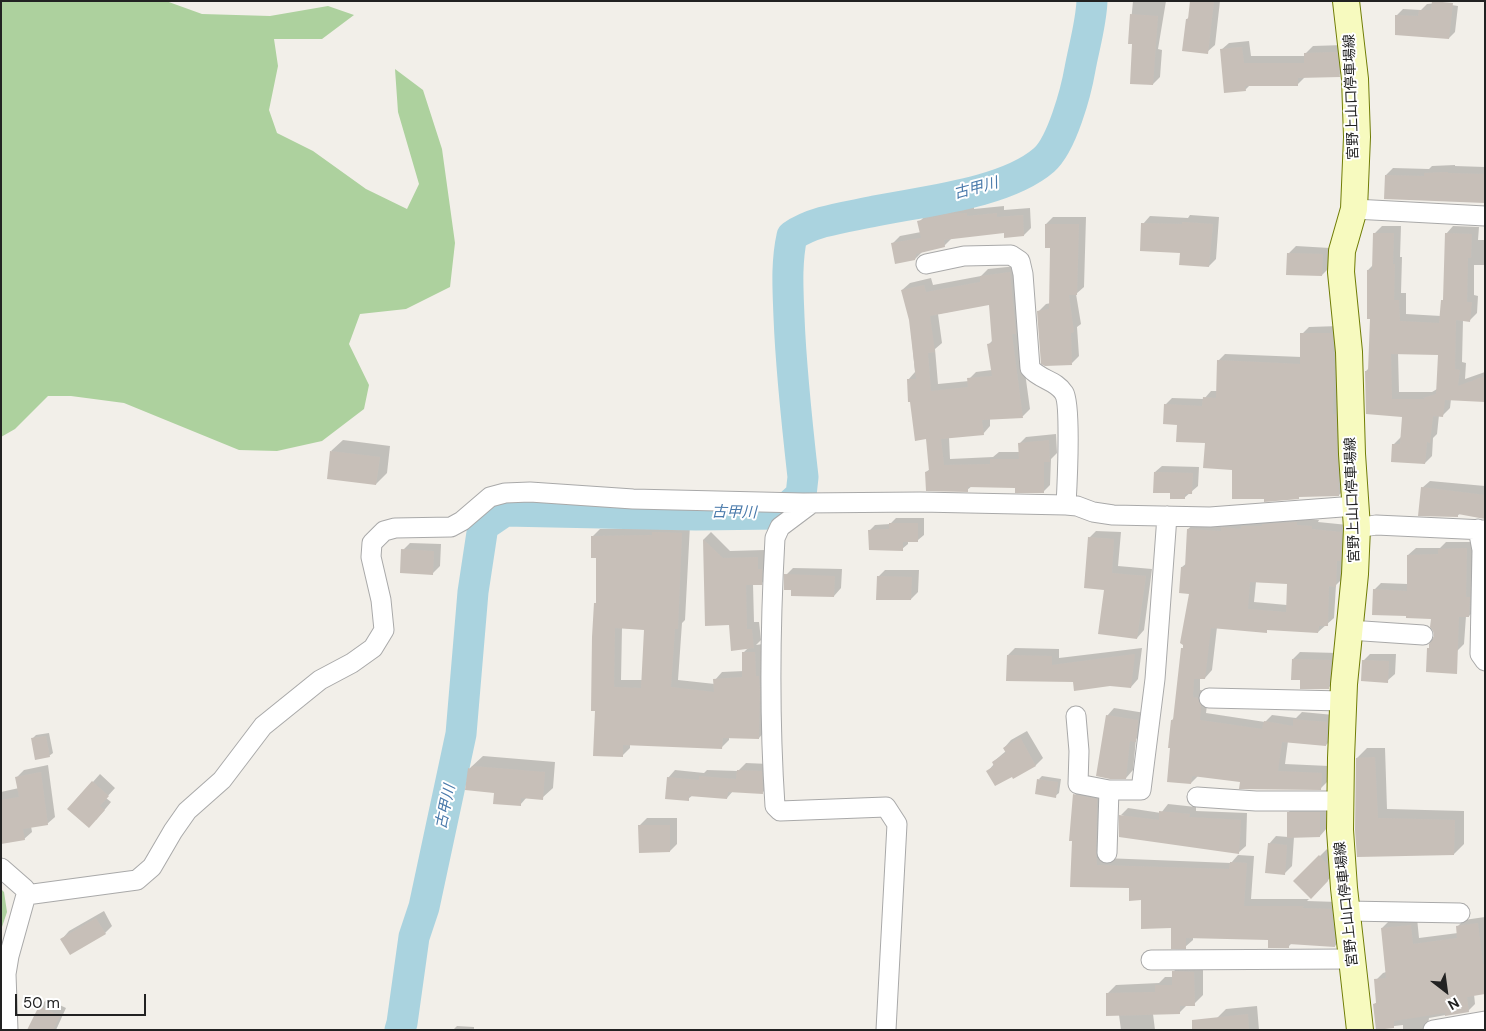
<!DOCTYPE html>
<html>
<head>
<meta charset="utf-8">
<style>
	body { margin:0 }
	#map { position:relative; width:1486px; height:1031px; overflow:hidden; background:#f2efe9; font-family:"DM Sans",sans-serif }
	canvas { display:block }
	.frame { position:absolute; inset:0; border:2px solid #222; pointer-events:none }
	.north { position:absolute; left:1421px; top:966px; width:50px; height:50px; -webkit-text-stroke:4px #fff; paint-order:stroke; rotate:150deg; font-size:14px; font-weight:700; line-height:20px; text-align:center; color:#222 }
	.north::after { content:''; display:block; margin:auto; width:18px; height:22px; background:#222; clip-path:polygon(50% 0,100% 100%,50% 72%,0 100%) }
	.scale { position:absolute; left:15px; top:994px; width:131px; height:22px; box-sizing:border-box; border:2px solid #222; border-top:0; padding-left:6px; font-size:15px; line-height:18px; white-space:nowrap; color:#222; -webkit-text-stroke:4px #fff; paint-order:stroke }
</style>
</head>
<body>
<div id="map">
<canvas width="1486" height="1031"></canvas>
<div class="frame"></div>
<div class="north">N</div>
<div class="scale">50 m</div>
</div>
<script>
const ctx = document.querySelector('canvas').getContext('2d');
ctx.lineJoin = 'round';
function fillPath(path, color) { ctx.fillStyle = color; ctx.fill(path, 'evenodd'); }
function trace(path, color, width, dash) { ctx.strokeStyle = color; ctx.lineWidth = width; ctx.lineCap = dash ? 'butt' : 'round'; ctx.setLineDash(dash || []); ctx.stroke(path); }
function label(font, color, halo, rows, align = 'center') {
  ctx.font = font + ' "DM Sans","Noto Sans JP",sans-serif'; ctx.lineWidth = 4; ctx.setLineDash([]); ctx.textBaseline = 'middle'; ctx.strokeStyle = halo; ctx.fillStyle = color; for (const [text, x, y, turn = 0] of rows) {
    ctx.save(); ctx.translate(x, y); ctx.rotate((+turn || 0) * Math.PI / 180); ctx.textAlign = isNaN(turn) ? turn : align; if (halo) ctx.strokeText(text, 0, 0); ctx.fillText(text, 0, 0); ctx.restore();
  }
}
fillPath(new Path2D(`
	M1,1h165l36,13 68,2 58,-10 26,9 -32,24h-48l4,27 -9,44 8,23 36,18 53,38 41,20 12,-25 -21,-72 -3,-43 28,21 19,59 13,94 -5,44 -44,22 -46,5 -11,30 20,41 -5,24 -42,32 -45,10 -38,-1 -115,-47 -53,-7h-23l-33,33 -14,8z
	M1,889l3,3 3,20 -6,18z`), '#add19e');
fillPath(new Path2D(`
	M1133,1h33l-8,48 4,1 -2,27 -7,7 -19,-41h-5z
	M1192,1h28l-5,44 -8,7 -20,-33 3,-3z
	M1438,3l20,3 -3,26 -6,6 -53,-22 7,-7 18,1 6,-6z
	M1249,41l2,15h54v-2l8,-8 31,-1 2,23 -7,7 -34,2 -8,8h-47l-5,5 -24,-40 8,-7z
	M1455,165v1l30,1v35l-99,-27 7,-7 36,1 3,-3z
	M974,206v3l30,-3v4l26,-2 1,20 -7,7 -19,-3 -53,6 -8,8 -22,6 -7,7 -22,-16 7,-7 21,-4 -2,-10 7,-7 31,-7z
	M1190,215l29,2 -3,42 -7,7 -28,-14 -38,-28 7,-8 38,2z
	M1053,217h33l-2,70 -8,7 5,30 -4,3 2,29 -7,7 -34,-51 8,-8 5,-1v-56l-5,-23z
	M1382,226h19l-1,31h2l-1,36h5v21l35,2 1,-15 2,-2 2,-65 7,-8 26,1 -1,13h7v25h-11v30l4,1 -1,17 -7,7h-7l-1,42 4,1 -1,16 20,-7v29l-34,-2 -1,9 -7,7h-4l-2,19 -4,4 -1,18 -7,7 -31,-19 7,-7 3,-21 -38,-45 3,-3 2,-50 -3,-48 5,-5 2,-32zM1398,352l41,1 -2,36 -5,3h-33z
	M1296,246l34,2 -1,20 -7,7 -33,-22z
	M1017,266l2,63 11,80 -7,7 -33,2v8l-7,8 -34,3 1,22 43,-2 6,-5h21l-1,-8 7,-7 30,-3 1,19 -6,6 -1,26 -7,7 -26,-6h-45l-5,4 -41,-18 4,-3 -3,-31 -19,-58 7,-8 -5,-52 -8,-30 8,-7 21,-5 2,7 48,-9 7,-7zM990,304l3,36 -4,4 3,26 -16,2 -7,7v2l-31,3 -3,-35 7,-6 -4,-29z
	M1339,326l7,162 -7,7 -105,-26 -28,-27 -28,-19 -13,-18 7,-7 32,1 7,-8h6l1,-30 7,-7 77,3v-23l7,-7z
	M343,440l47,6 -3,27 -11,11 -45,-33z
	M1162,466l37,1 -1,19 -14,12 -12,-6 -17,-20z
	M1430,481l55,5v31l-24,-4 -4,3 -35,-28z
	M896,518h28v17l-6,5h-10v4l-6,5 -33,-18 6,-6 15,-1z
	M1304,519l15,1 -1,2 30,3 -5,53 -7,7 -2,33 -16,14 -50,-3 -2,2 -49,-4 -5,43 -7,8h-5v12l5,1 3,7 -2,15 59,9 7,-7 24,3 6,-6 32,3 -1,23 -7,7 -38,-4 -3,23 44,2 -1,15 -7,7 -123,-12 -7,7 -19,-63 2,-2 16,-125 -8,-26 5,-4 1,-34 8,-7zM1256,582l32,1 -1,22 -33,-3z
	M661,524l29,1 -5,95 -3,3 -4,57 37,4v-4l7,-8 22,-1 -1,-18 5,-5 -18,-24h-24l-2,-85 7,-7 19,19 35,-1v12l3,14 -7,8h-8l1,38h5l2,18 -5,5 7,-1 3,86 -7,8 -30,-1v3l-8,8 -91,-4v4l-8,8 -26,-46 1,-153 -5,-20 8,-8 58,-1zM622,628l23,1 -2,51h-22z
	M1096,531l25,1 -3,34 34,3 -8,61 -7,8 -32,-50 -16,-50z
	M1446,542h28l2,67 -7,7h-3l-2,28 -7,7 -21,-16 -4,-17 -58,-28 7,-7 27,1v-29l8,-7h24z
	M410,543l31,1 -1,22 -7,7 -30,-23z
	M793,568l49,1 -1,19 -7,8 -48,-21z
	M885,570h34l-1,22 -7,7 -33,-22z
	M1015,648l44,1v9l83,-10 -4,31 -7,8 -57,-6 -66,-26z
	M1300,652l38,1 -2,28 -8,7 -35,-29z
	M1370,654h26l-1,20 -8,7 -24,-20z
	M1114,708l31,5 -2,20 -7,6 -3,31 -7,8 -19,-62z
	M1027,731l16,27 -7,7 -22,12 -2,-2 -24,-4 6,-7 -1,-2 13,-11 -2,-3 7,-8z
	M49,733l4,20 -4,3 -17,-17 4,-4z
	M1367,748h18l2,61 77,2v33l-10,10 -96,2 -1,-98z
	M483,756l72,6 -2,26 -11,10 -15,-1 -7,8 -25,-13 -26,-23z
	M746,763l23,1 1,21 -7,7 -30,-1 -6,7 -34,-3 -5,4 -20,-21 7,-8 29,3 3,-3 31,1z
	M48,765l7,52 -8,7 -16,2 1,6 -8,7 -23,-4v-43l18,-4 -2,-11 7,-7z
	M100,774l15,14 -9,10 5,4 -15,18 -27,-11z
	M1042,776l19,3 -2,14 -4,3 -16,-17z
	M1082,788l22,4v66l127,5 7,-8 16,1 -3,43h58l-2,2 31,1 4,36 -7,8 -43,-3 -4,4 -19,-8 -76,-2v3l-8,7 -13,-20 -42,-40 -59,-1 4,-91z
	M1168,804l28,3v4l51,2 -1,33 -8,7 -117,-38 7,-7 33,5z
	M1295,805h31l1,23 -7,8 -26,1 -2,29 -8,8 -15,-30 7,-8 12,1v-24z
	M647,818h30v26l-7,7 -31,-25z
	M1327,849l7,7 1,17 -24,24 -16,-16z
	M104,911l8,15 -7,7 -43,6 7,-8z
	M1485,917v76l-11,1 1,10 -7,7 -39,7 -1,7 4,5h-29v-5l-26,3 -2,-24 2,-2 -1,-22 7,-7 3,-1 -4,-44 7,-7 28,-3 2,20 39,-5 -1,-6 7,-7z
	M1182,963h21v32l-9,9h-6l-9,9 -26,1 2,16h-34l-2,-15 -12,-21 9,-9 43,-2 6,-6h8v-5z
	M47,999l19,9 -10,22h-27l11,-24z
	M1257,1006l2,24h-41l-1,-12 9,-9z
	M457,1026l17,1v3h-21z`), '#0003');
trace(new Path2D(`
	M400,1030l2,-7 12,-86 10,-30 37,-173 12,-142 10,-66 22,-15 191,4 84,-1 21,-19 2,-18c-6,-53 -12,-107 -14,-160 -1,-27 -3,-54 3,-81 23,-16 56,-19 83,-25 50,-10 131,-18 169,-51 18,-16 32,-68 36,-91 4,-22 11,-45 12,-68`), '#aad3df', 31);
fillPath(new Path2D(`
	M1190,1h24l-6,53 -26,-3 4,-32h2z
	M1432,1l21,2 -4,36 -54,-4v-20l23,1 1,-6h12z
	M1130,14l28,2 -5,69 -23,-1 2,-40h-4z
	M1242,47l2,16h60v-10l33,-1 3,25 -42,1v8h-53l1,5 -22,2 -4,-44z
	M1448,172v1l37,1v29l-101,-4 1,-24 39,1v-3z
	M967,213v3l30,-3v4l26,-2 1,21 -20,2v-5l-60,7 1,7 -29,7 -1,6 -20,4 -4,-21 30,-5 -4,-17 31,-7z
	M1182,222l31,2 -4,43 -30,-2 1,-12 -40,-2 1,-28 41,1z
	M1045,224h34l-2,71h-8l5,37 -3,1 1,32 -27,1 -4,-2 -4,-53 12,-2 1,-61h-5z
	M1373,233h21l-1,31h2l-1,36h5l1,21 39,2 2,-23h2l2,-67 27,1 -1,24h-3l-1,44h5l-2,20 -14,-2 -1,49 5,1 -2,16 27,-10v26l-40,-2 -2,17 -10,-1 -3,27 -3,-1 -2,22 -34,-2 1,-18h8l2,-27 -36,-3 -1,-43h3l2,-52h-3v-49h5zM1391,354l47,1 -2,39 -13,4 2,1h-33z
	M1287,253l36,1 -1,22 -36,-1z
	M1010,272l6,62h-4l11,84 -41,2 2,15 -43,4 3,26 46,-1v-5h29l-1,-16 31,-3 1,22h-6v31h-29v-5l-47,-1v5l-42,-1 -1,-19 4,-1 -3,-32 -11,2 -5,-39h-2l-1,-23h9l-7,-59 -8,-30 23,-5 2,7 54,-10v-6zM989,305l3,38 -5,1 5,32 -25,2 1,9 -37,4 -3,-38 7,-1 -5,-36z
	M1300,333h32l2,36 -1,45h3l3,82 -40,1v2l-35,3v-3h-32v-29l-29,-2 2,-25 -29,-1 1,-17 -14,-1 1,-20 38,2 1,-9 13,1 1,-38 83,4z
	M330,451l50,6 -4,28 -49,-6z
	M1154,472l39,1 -1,21h-7v5h-15v-6h-17z
	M1421,487l64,8v24l-27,-5v3l-40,-1z
	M1297,522v3l15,1v3l30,3 -1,29h-4l-1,26 -7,-1 -1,40h-9l-1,7 -51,-3v3l-56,-5 -6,51h-11l-1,18 5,1 3,8 -1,14 62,9 2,-8 29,5v-7l34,3 -1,24 -44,-4 -4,29 44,2 -1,17 -82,-1 1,-7 -48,-6 -1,8 -24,-2 3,-34h-2l3,-28h2l8,-72h2v-3l-3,-2 9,-49 -10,-1 2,-26h4l2,-38 34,2v-4l20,2v-3h21v-2zM1250,582l37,2 -1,28 -38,-3z
	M889,523h29v19h-15v9l-34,-1 -1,-20 21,-1z
	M652,532l30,1 -4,96h-3l-4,58 43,5 -1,-13 29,-2v-25h13l1,24h3l1,14 -1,49 -36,-1 -1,11 -99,-4v12l-30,-1 2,-45h-4l1,-74 2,-34h2v-45h-5v-22l61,-1zM615,628l29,2 -3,58 -27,-1z
	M1088,537l26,2 -2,34 34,3 -9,63 -39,-5 6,-44 -20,-2z
	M703,539l20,19 35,-1v12h4v16h-16l1,44h5l2,19 -23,3 -2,-26 -24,1z
	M1467,548l-1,49h4l-1,20h-10l-2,57 -31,-2 1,-24h2v-4l5,-8 -1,-5 -3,-4 1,-8 -25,-1v-2l-34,-1 1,-26 34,2v-36l31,-1v-5z
	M401,549l33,2 -1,24 -33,-2z
	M784,574l51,2 -1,21 -43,-1v-6h-7z
	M877,576l35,1 -1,23h-35z
	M1135,654l-4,34 -21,-2 -36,5 -1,-9 -67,-1 1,-26 45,1v9z
	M1292,659l39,1 -2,29h-29v-9h-9z
	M1362,660l27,1 -1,22 -27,-2z
	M1106,715l32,5 -2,22 -6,-1 -4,38h-16l-14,-3z
	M46,736l4,21 -15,3 -4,-22z
	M1020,737l16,29 -23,13 -1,-2 -17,9 -9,-15 8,-5 -2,-4 14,-9 -3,-5z
	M1375,757l3,61 77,2 -1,35 -97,2 -2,-27 1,-72z
	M472,766l73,6 -2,28 -22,-2v8l-28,-2 1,-11 -29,-3 3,-22 3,1z
	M737,770l25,1 1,23 -35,-2 -1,7 -38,-3v5l-24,-2 2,-22 32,3v-4l37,3z
	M41,772l7,53 -25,4 2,11 -24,4v-44l18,-3 -4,-20z
	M1037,779l21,3 -2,16 -21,-4z
	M92,781l17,15 -9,10 5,4 -16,18 -22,-19z
	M1073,794l24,5 -1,54 1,12 132,4 1,-7 17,1 -3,43h60l-2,2 29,1 4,38 -46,-3v4h-21v-8l-82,-2v11h-15v-21l-30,1v-29l-12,1v-13l-59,-1 2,-46h-3z
	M1159,811l31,3 -1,3 52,3 -2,34 -120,-17v-22l40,5z
	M1287,812h33v25l-33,1z
	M638,825h32v27l-31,1z
	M1268,843l19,2 -2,30 -20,-2z
	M1319,855l8,9 1,17 -17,18 -18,-18z
	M96,918l10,16 -36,21 -10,-16z
	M1478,923l5,41h2v30l-18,3 2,15 -24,4v-3l-51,8v7l-18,2 -3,-26 3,-1 -2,-24 12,-1 -5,-50 30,-3 2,19 44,-6 -1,-12z
	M1172,971l22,1 1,34h-15v8l-74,2v-23l49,-1v-7h17z
	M39,1006l21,10 -7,14h-26z
	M1248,1014l1,16h-57v-10z`), '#c7bfb8');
const minor = new Path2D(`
	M1354,209l131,7
	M926,264l38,-8 47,-1 9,6 3,13 7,94c10,12 26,12 34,25 7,11 3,94 2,112
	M812,503l-32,24 -5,11c-5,89 -6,178 0,268l5,5 106,-4 11,17 -11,206
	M1357,528l19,-3 109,5
	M1478,529l4,21 -2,104 5,7
	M1349,630l74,5
	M1209,698l134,3
	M1076,716l3,35 -1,33 31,6h32l14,-111 12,-163
	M1197,797l59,4h85
	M1107,853l2,-63
	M1,868l24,21 1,6 -17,61 -3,18 2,56
	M26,895l111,-15 15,-13 21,-36 14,-20 35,-31 41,-54 57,-46 32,-17 21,-15 11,-18 -3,-30 -10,-43 1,-14 12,-12 11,-3 56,-1 11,-6 28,-24 15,-4 25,-1 103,7 170,4 117,-1 146,3 11,1 16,6 20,3 97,2 145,-11
	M1347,911l113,2
	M1151,960l201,-1
	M1433,1030l52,-9`);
const secondary = new Path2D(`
	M1346,1l9,78 2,58 -3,72 -12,42 -1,21 8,80 3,102 5,74 -2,46 -11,110 -3,74 -1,72 4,58 16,142`);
trace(minor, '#a9a9a9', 21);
trace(secondary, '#707d05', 28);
trace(minor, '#fff', 19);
trace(secondary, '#f7fabf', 26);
label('14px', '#222', '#fff', [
	["宮野上山口停車場線",1352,97,-92],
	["宮野上山口停車場線",1353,500,-92],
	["宮野上山口停車場線",1347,904,-96]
]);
label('italic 15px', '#4a7aab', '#fff', [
	["古甲川",976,189,-15],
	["古甲川",734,513,1],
	["古甲川",446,807,-78]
]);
</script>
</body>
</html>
